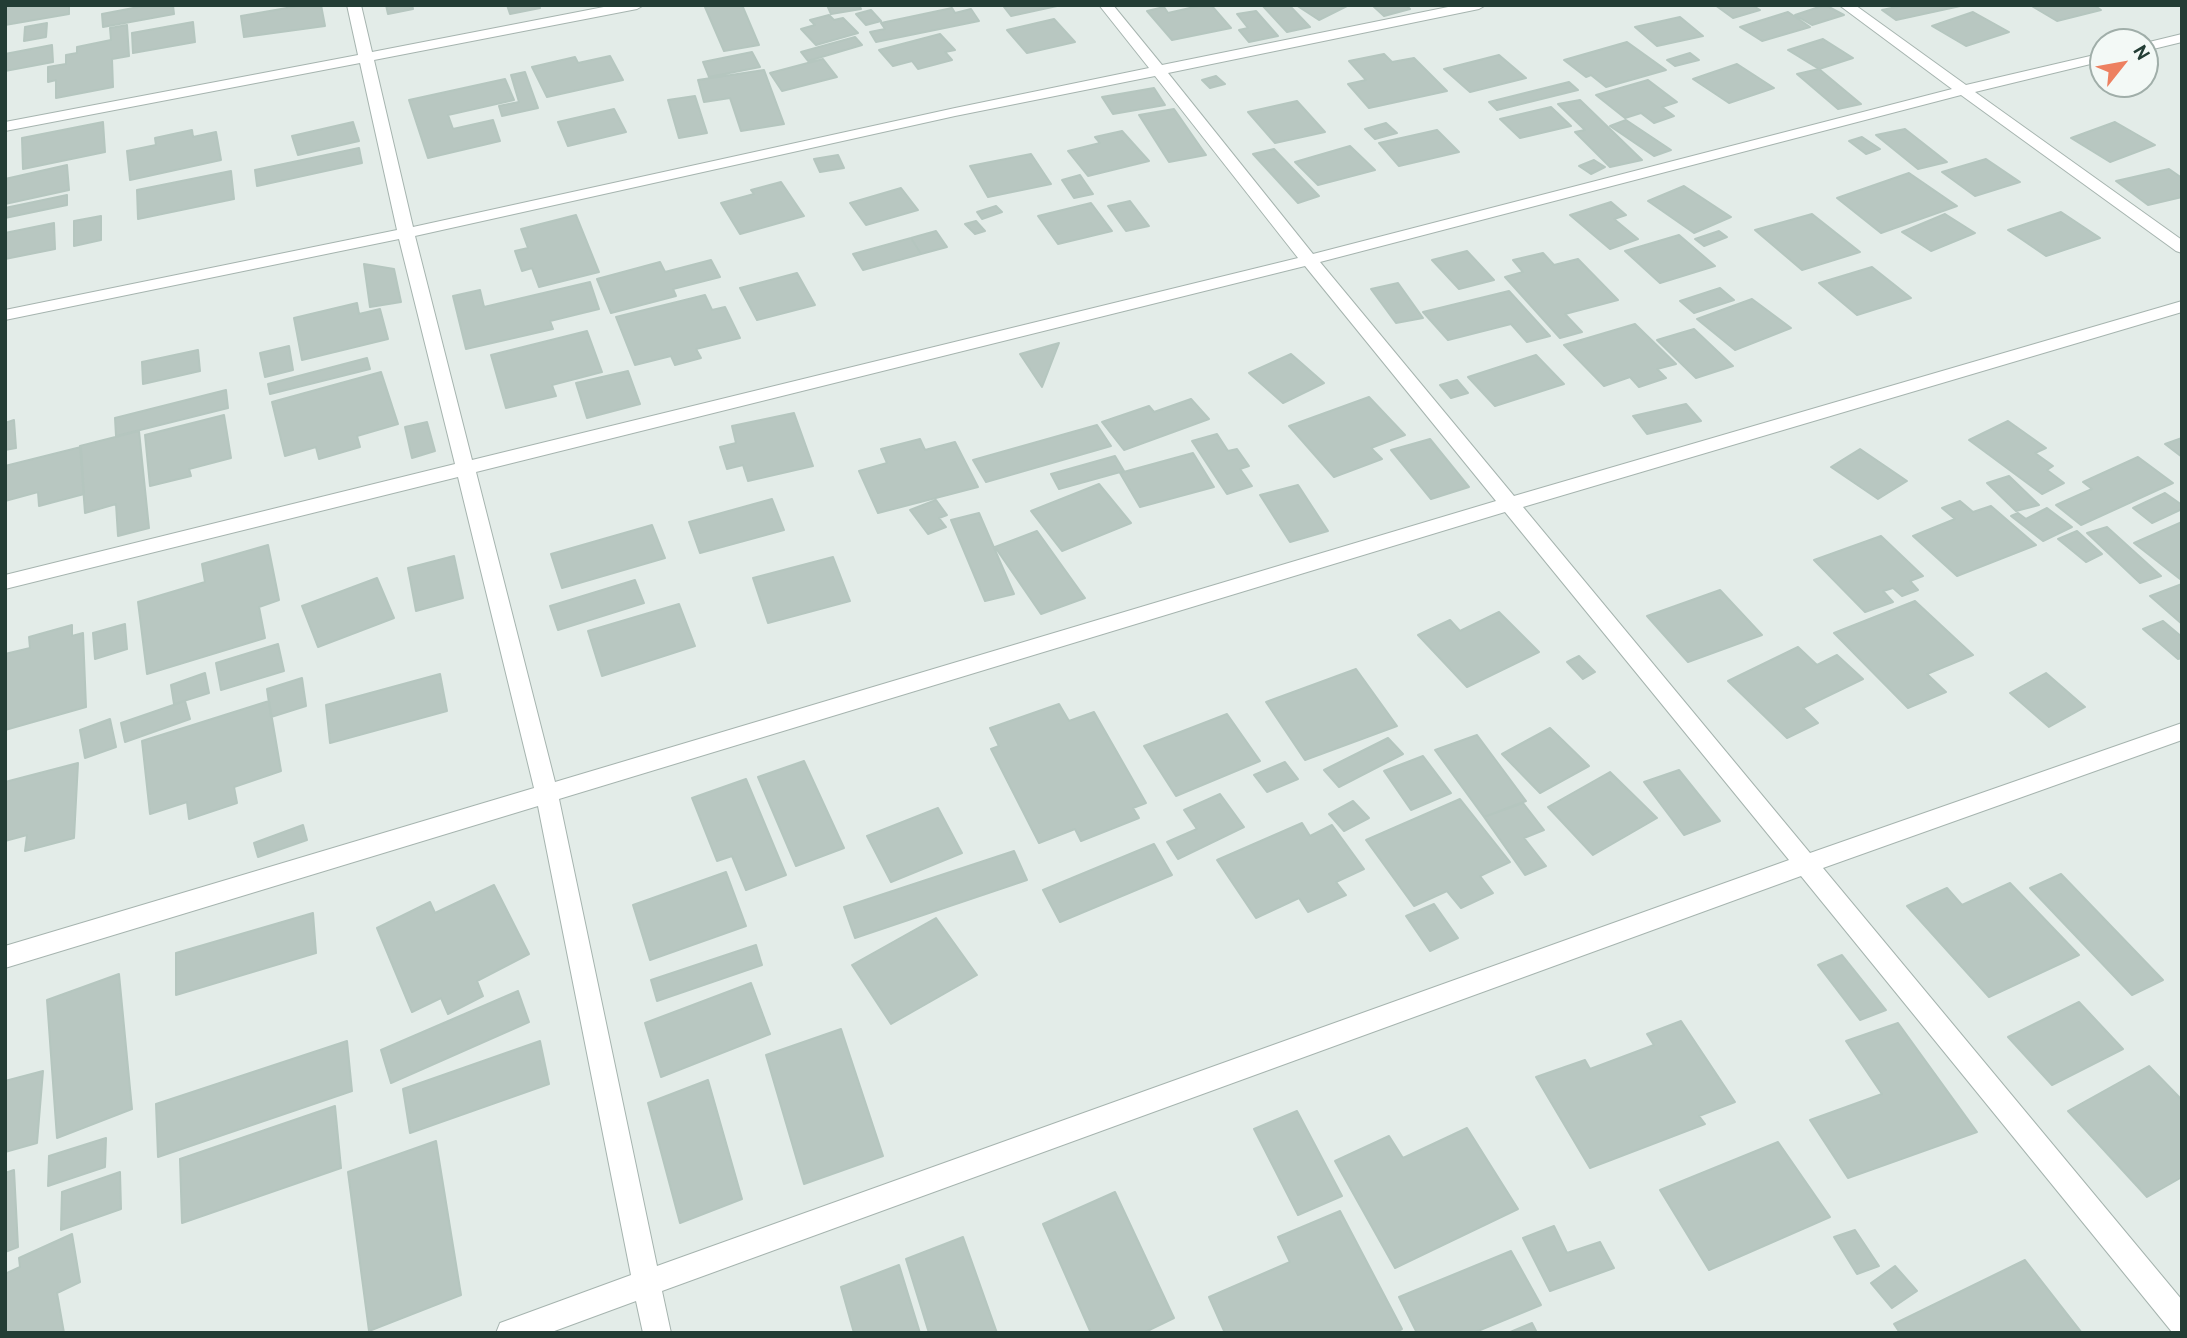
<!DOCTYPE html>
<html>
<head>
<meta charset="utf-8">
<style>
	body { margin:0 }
	#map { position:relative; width:2187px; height:1338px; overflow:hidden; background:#e3ece8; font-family:Overpass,sans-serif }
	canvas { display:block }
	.frame { position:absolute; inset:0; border:7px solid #233d35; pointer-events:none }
	.north { position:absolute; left:2089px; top:28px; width:70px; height:70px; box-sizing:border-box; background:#f3f9f6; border:2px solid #a0aea9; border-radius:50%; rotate:59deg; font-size:19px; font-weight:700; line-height:28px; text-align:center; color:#233d35 }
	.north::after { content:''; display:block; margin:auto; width:24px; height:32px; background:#ed8060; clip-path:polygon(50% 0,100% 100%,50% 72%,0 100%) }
</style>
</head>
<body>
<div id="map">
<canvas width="2187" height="1338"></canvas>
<div class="frame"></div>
<div class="north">N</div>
</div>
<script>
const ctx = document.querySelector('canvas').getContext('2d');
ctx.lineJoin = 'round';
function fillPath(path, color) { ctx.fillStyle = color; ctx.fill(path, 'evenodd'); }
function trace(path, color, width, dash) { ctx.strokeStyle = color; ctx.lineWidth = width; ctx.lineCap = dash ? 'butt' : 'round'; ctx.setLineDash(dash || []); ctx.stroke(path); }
const building = new Path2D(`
	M5,5h64v9l-64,11z
	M149,5h24l1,9 -71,13 -1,-13z
	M304,5h17l4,21 -81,11 -3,-21z
	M386,5h26l1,4 -25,5z
	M507,5h32l1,3 -30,6z
	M714,5h28l17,40 -35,6 -19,-44z
	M827,5h32l2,4 -30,5z
	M1011,5h46v1l-46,10 -7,-9z
	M1203,5h8l20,23 -59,12 -25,-29 17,-4 4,6z
	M1262,5h27l21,22 -23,5z
	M1296,5h53l-30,15z
	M1372,5h34l4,4 -26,7z
	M1715,5h37l8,5 -27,8z
	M1825,5l19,10 -32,10 -17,-10z
	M1906,5h59l-69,15 -14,-10z
	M2030,5h64l7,5 -44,11z
	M952,8l3,5 16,-4 8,12 -103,21 -6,-10 15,-3 -4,-6z
	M871,10l10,11 -15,4 -10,-11z
	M1256,11l22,25 -29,6 -10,-12 9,-2 -11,-14z
	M1788,12l22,15 -48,14 -22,-14z
	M1973,12l36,20 -43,14 -34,-20z
	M829,15l5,5 9,-2 15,15 -42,12 -15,-16 14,-4 -5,-5z
	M1680,17l23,19 -46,10 -22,-19z
	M1054,19l21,23 -48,11 -20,-23z
	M193,22l2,20 -62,11 -1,-20z
	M47,23l-1,14 -22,4 1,-14z
	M127,25l2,31 -17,3 1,28 -57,11v-18l-8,2v-15l18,-3v-9l11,-2v-6l34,-7 -1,-12z
	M940,34l15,16 -10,2 7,8 -34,9 -6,-8 -19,5 -14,-16z
	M855,37l7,8 -54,16 -7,-9z
	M1823,39l30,19 -34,11 -31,-19z
	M1627,42l39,28 -60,17 -15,-12 -5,2 -22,-17z
	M52,45l1,17 -48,9v-17z
	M752,52l8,15 -51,10 -6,-15z
	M1690,53l9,7 -24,6 -8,-6z
	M1384,54l8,8 22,-4 33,33 -78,17 -21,-24 18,-4 -17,-19z
	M1499,55l27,23 -56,14 -26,-23z
	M610,56l13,24 -76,17 -15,-30 43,-10 3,6z
	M823,59l14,18 -55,14 -12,-18z
	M1737,64l37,24 -45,15 -36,-24z
	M1819,69l42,35 -23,5 -41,-35z
	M764,70l20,54 -43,7 -11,-33 -26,4 -6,-22z
	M525,72l13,36 -36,8 -3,-10 20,-4 -8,-27z
	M1216,76l9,8 -15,4 -8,-8z
	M505,79l9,21 -66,15 5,14 40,-9 7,21 -72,17 -19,-58z
	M1648,80l29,22 -15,5 12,9 -20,7 -13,-10 -16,5 -29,-23z
	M1569,82l9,8 -81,20 -8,-8z
	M1154,88l11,17 -52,9 -11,-17z
	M695,96l12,37 -28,5 -11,-38z
	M1580,100l62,60 -32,7 -35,-35 10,-2 -27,-26z
	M1297,101l28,31 -50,11 -27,-31z
	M1551,107l20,19 -51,12 -20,-19z
	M614,109l12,23 -58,14 -10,-24z
	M1174,109l32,46 -37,7 -30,-47z
	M1626,120l45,30 -17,6 -44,-30z
	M103,122l2,30 -82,17 -1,-31z
	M353,122l6,19 -61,14 -6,-19z
	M2115,122l40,23 -45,17 -39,-24z
	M1386,123l11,10 -22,6 -10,-10z
	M1905,129l42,33 -29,7 -42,-34z
	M192,130l1,7 23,-5 5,28 -91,20 -3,-29 29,-6 -1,-7z
	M1437,130l22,22 -60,14 -20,-23z
	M1122,131l27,30 -61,15 -20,-25 32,-8 -5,-6z
	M1862,137l18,12 -14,5 -17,-13z
	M1350,146l25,24 -57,15 -23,-23z
	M359,148l3,15 -105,23 -2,-16z
	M1274,149l45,47 -21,7 -45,-49z
	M1031,154l20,30 -63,13 -18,-31z
	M838,155l6,13 -24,4 -6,-13z
	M1986,159l34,23 -45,14 -33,-24z
	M1594,160l11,7 -14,7 -12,-8z
	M67,165l2,25 -64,14v-25z
	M2169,169l13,9v19l-34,8 -32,-24z
	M231,171l3,28 -96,20 -1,-29z
	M1909,173l48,33 -76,27 -44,-35z
	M1080,175l13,19 -19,4 -12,-18z
	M781,182l23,34 -64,18 -19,-31 33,-9 -3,-4z
	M1684,186l47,31 -37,16 -46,-32z
	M901,188l17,22 -52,15 -16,-22z
	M67,195v10l-62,13v-10z
	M1130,201l19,25 -23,5 -18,-25z
	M1611,202l15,13 -12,4 24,20 -28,10 -40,-34z
	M1091,203l21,28 -54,13 -20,-28z
	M996,206l6,6 -20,7 -5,-7z
	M2061,212l39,26 -54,18 -38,-26z
	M1812,214l48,38 -58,18 -47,-40z
	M1945,214l30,19 -44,18 -29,-19z
	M576,215l23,57 -60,15 -7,-19 -10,3 -7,-20 13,-3 -7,-19z
	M101,216v24l-27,6v-25z
	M976,221l9,10 -10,3 -10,-10z
	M54,223l1,26 -50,10v-26z
	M936,231l11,16 -26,7 -10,-16z
	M1719,231l8,6 -23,9 -9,-7z
	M1679,235l36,31 -55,17 -35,-32z
	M911,238l10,16 -58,16 -10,-16z
	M1467,251l27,29 -35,9 -27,-29z
	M1543,253l11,12 24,-6 40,41 -53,14 17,18 -22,6 -55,-61 18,-5 -10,-12z
	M711,260l9,17 -47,12 3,7 -65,17 -14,-34 63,-17 5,10z
	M364,264l30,5 7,33 -31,5z
	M1872,267l39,31 -54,17 -38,-32z
	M797,273l18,32 -58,15 -17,-32z
	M590,282l9,27 -49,12 3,8 -87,20 -13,-53 27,-6 4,17z
	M1398,283l25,35 -27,5 -25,-34z
	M1720,288l14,12 -40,13 -14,-12z
	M1509,291l41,45 -23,6 -16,-18 -63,16 -25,-28z
	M705,295l7,15 13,-3 15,31 -44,11 5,9 -26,7 -4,-9 -36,9 -19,-48z
	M1752,299l39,29 -56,22 -38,-31z
	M357,303l2,11 21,-5 8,30 -86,21 -8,-42z
	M1635,324l41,40 -19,5 9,9 -27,9 -9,-10 -26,9 -40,-41z
	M1694,329l39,37 -37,12 -39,-38z
	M587,331l15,41 -50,13 4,11 -50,12 -15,-53z
	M1059,343l-17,44 -22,-33z
	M289,346l4,24 -28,7 -5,-24z
	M198,350l2,21 -57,13 -1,-22z
	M1291,354l33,29 -41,20 -34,-30z
	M1536,355l28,29 -69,22 -27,-29z
	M367,358l3,11 -100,25 -2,-10z
	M628,371l12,33 -53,14 -11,-35z
	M381,372l17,52 -41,12 3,11 -41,12 -3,-12 -31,9 -13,-54z
	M1457,380l11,13 -17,5 -11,-13z
	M226,390l2,18 -112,28 -1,-18z
	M1369,397l36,38 -34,13 11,11 -48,18 -45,-51z
	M1191,399l18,20 -85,31 -22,-28 47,-16 5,6z
	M1686,404l15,17 -54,13 -14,-18z
	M794,413l19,53 -65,15 -5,-16 -16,4 -7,-22 16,-4 -4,-17z
	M224,415l7,43 -42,11 2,7 -41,10 -5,-51z
	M14,420l2,28 -11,2v-27z
	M2008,421l38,27 -11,5 18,13 -6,4 17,13 -22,11 -73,-54z
	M427,422l8,29 -23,7 -7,-31z
	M1097,425l14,21 -125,36 -13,-22z
	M139,431l10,97 -31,8 -2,-32 -31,9 -5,-67z
	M1217,434l11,17 9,-2 12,17 -9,3 12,17 -25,8 -35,-53z
	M2182,438v19l-17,-13z
	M920,439l5,11 30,-8 23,45 -100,26 -19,-42 28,-8 -6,-14z
	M1430,439l39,48 -38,12 -40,-49z
	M81,447l3,47 -45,12 -1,-14 -33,9v-35z
	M1860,449l47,32 -29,18 -47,-32z
	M1193,453l21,34 -74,20 -20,-34z
	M1115,456l9,15 -65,18 -8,-15z
	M2138,457l35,26 -92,42 -25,-20 36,-16 -9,-7z
	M2009,476l30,29 -23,6 -29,-28z
	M1099,484l32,39 -69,28 -31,-40z
	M1298,485l30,46 -38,11 -30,-47z
	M2165,493l17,12v4l-30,14 -19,-15z
	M772,499l12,31 -84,23 -11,-31z
	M936,500l11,15 -8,3 7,9 -18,7 -18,-24z
	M1960,501l13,11 18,-6 45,39 -79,31 -44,-40 42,-17 -13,-11z
	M2047,508l25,19 -29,14 -32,-25 7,-3 8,6z
	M979,513l35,81 -29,7 -34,-81z
	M2182,522v56l-2,1 -46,-36z
	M652,525l13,33 -103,30 -11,-34z
	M2107,527l54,49 -21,7 -53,-50z
	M1037,531l48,67 -44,16 -46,-67z
	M2077,531l25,23 -16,8 -28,-23z
	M1881,536l42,40 -13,5 8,9 -16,6 -9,-8 -10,3 10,11 -28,10 -51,-52z
	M268,545l11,55 -20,7 6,31 -118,36 -9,-72 67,-20 -3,-18z
	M454,556l9,42 -47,13 -8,-43z
	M833,557l17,44 -82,22 -15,-45z
	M377,578l17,40 -76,29 -16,-41z
	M635,580l9,23 -86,27 -8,-24z
	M2182,584v40l-32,-28z
	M1720,590l42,45 -74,27 -41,-46z
	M1915,601l58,54 -46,19 19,18 -38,16 -74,-75z
	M679,604l16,42 -93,30 -14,-45z
	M1499,612l40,40 -72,35 -49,-52 32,-15 10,11z
	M2163,621l19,16v21l-4,1 -35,-30z
	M125,624l2,25 -32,10 -2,-26z
	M72,625v11l11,-3 3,74 -81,23v-76l25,-6 -1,-11z
	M278,644l6,27 -63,19 -5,-27z
	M1798,647l19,18 20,-10 26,24 -60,29 15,15 -31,15 -59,-57z
	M1579,656l16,16 -12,7 -16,-17z
	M1356,669l41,57 -92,34 -39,-58z
	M205,673l4,20 -35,11 -3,-19z
	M2046,673l39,34 -36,20 -39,-34z
	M440,674l7,37 -117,32 -4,-38z
	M302,678l4,28 -35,11 -4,-28z
	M185,701l5,18 -65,23 -4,-19z
	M269,701l12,70 -47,16 3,16 -48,16 -2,-17 -37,12 -8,-73z
	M1059,704l10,17 25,-9 52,91 -13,5 6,10 -58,23 -6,-12 -36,14 -48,-94 8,-3 -9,-18z
	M1227,714l33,47 -84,35 -32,-50z
	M110,719l6,28 -31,11 -5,-28z
	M1550,728l39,38 -49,27 -38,-39z
	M1477,735l49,66 -42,16 -49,-67z
	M1388,738l15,16 -64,33 -15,-17z
	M1423,756l28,37 -40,17 -27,-39z
	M804,761l40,87 -48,18 -38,-89z
	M1285,762l13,17 -31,13 -13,-17z
	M78,763l-4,75 -49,13 2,-16 -22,6v-59z
	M1679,770l41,51 -36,14 -40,-53z
	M1610,772l47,46 -64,37 -45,-48z
	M746,779l40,96 -40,15 -14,-34 -15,5 -25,-63z
	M1220,794l24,33 -66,32 -11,-17 30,-13 -13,-19z
	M1460,799l50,63 -30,14 13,17 -32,15 -14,-17 -33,15 -48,-66z
	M1353,801l16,17 -25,13 -15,-17z
	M1523,803l21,27 -20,8 22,28 -21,9 -41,-58z
	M938,808l24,45 -71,29 -24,-46z
	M1302,823l8,13 22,-11 32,44 -28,13 10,13 -38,17 -9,-14 -43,20 -39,-58z
	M303,825l4,15 -49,17 -4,-14z
	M1154,844l18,31 -112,47 -17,-32z
	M1014,851l13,29 -172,58 -11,-31z
	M726,872l20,54 -96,34 -17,-55z
	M2061,874l102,106 -31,15 -102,-107z
	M2010,883l69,72 -90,42 -82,-91 40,-18 15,17z
	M494,885l35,69 -52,27 6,15 -35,18 -7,-16 -29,14 -35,-84 53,-26 5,11z
	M1434,904l24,34 -28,13 -24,-35z
	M313,913l3,40 -140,42v-42z
	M936,918l41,57 -86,49 -39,-59z
	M756,945l6,20 -105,36 -6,-21z
	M1842,955l44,55 -26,10 -42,-55z
	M119,974l13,135 -75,29 -10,-138z
	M751,983l19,51 -109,43 -16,-54z
	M518,991l11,31 -138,61 -10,-33z
	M2079,1002l44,47 -71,36 -44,-48z
	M1681,1021l54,81 -36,14 6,8 -115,44 -54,-91 49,-17 5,9 64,-24 -7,-11z
	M1898,1023l79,109 -129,46 -38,-58 72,-26 -36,-53z
	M841,1029l42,127 -79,28 -38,-129z
	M347,1041l5,50 -194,66 -2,-53z
	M540,1041l9,43 -139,49 -7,-44z
	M2149,1066l33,34v77l-35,20 -79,-86z
	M43,1071l-6,72 -32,9v-71z
	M708,1080l34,119 -62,24 -32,-120z
	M335,1106l6,62 -159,55 -2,-64z
	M1297,1111l45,85 -44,19 -44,-86z
	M1467,1128l51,81 -123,59 -60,-107 54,-25 14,22z
	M106,1138l-1,29 -57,19 1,-30z
	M436,1141l25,154 -92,36 -21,-159z
	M1778,1142l52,75 -121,53 -49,-80z
	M14,1170l4,77 -13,5v-79z
	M120,1172l1,37 -60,21 1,-38z
	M1115,1192l59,126 -31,15h-52l-48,-109z
	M1340,1211l62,118 -8,4h-169l-16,-36 81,-35 -12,-25z
	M1554,1226l13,27 33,-11 14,26 -64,23 -27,-53z
	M1855,1230l24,36 -22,8 -23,-37z
	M72,1234l8,48 -23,11 7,40h-59v-59l15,-7 -1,-9z
	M963,1237l34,96h-68l-23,-74z
	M1511,1251l30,54 -68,28h-56l-18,-36z
	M2025,1260l57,73h-182l-6,-9z
	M899,1265l21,68h-66l-13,-46z
	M1895,1266l22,25 -25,17 -21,-25z
	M1532,1323l5,10h-29z`);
fillPath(building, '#b8c7c1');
trace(building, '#b5c6bf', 2);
const minor = new Path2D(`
	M347,5h14l11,47 242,-47h30l-7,4 -263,51 39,167 542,-119 194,-40 -50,-63h14l49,60 296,-60h28l-7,4 -311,64 145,181 639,-165 -113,-84h16l111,80 137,-32v8l-128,31 207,148v13l-6,-2 -215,-156 -641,167 194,234 668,-195v11l-659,195 287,346 372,-130v17l-359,128 359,432v33l-10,-1 -371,-456 -1139,415 9,42h-28l-7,-32 -87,32h-53l4,-10 131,-48 -93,-469 -533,162v-22l529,-158 -76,-311 -453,112v-14l450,-111 -56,-225 -394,81v-10l392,-80 -37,-167 -355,68v-9l353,-67zM1155,76l143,182 -826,202 -57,-224 540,-120zM1305,266l191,235 -941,281 -79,-310zM1505,512l284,348 -1132,406 -98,-467z
	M2182,34v8l-37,9v-8z`);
trace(minor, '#a6b4af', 2);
fillPath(minor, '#fff');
</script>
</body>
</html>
